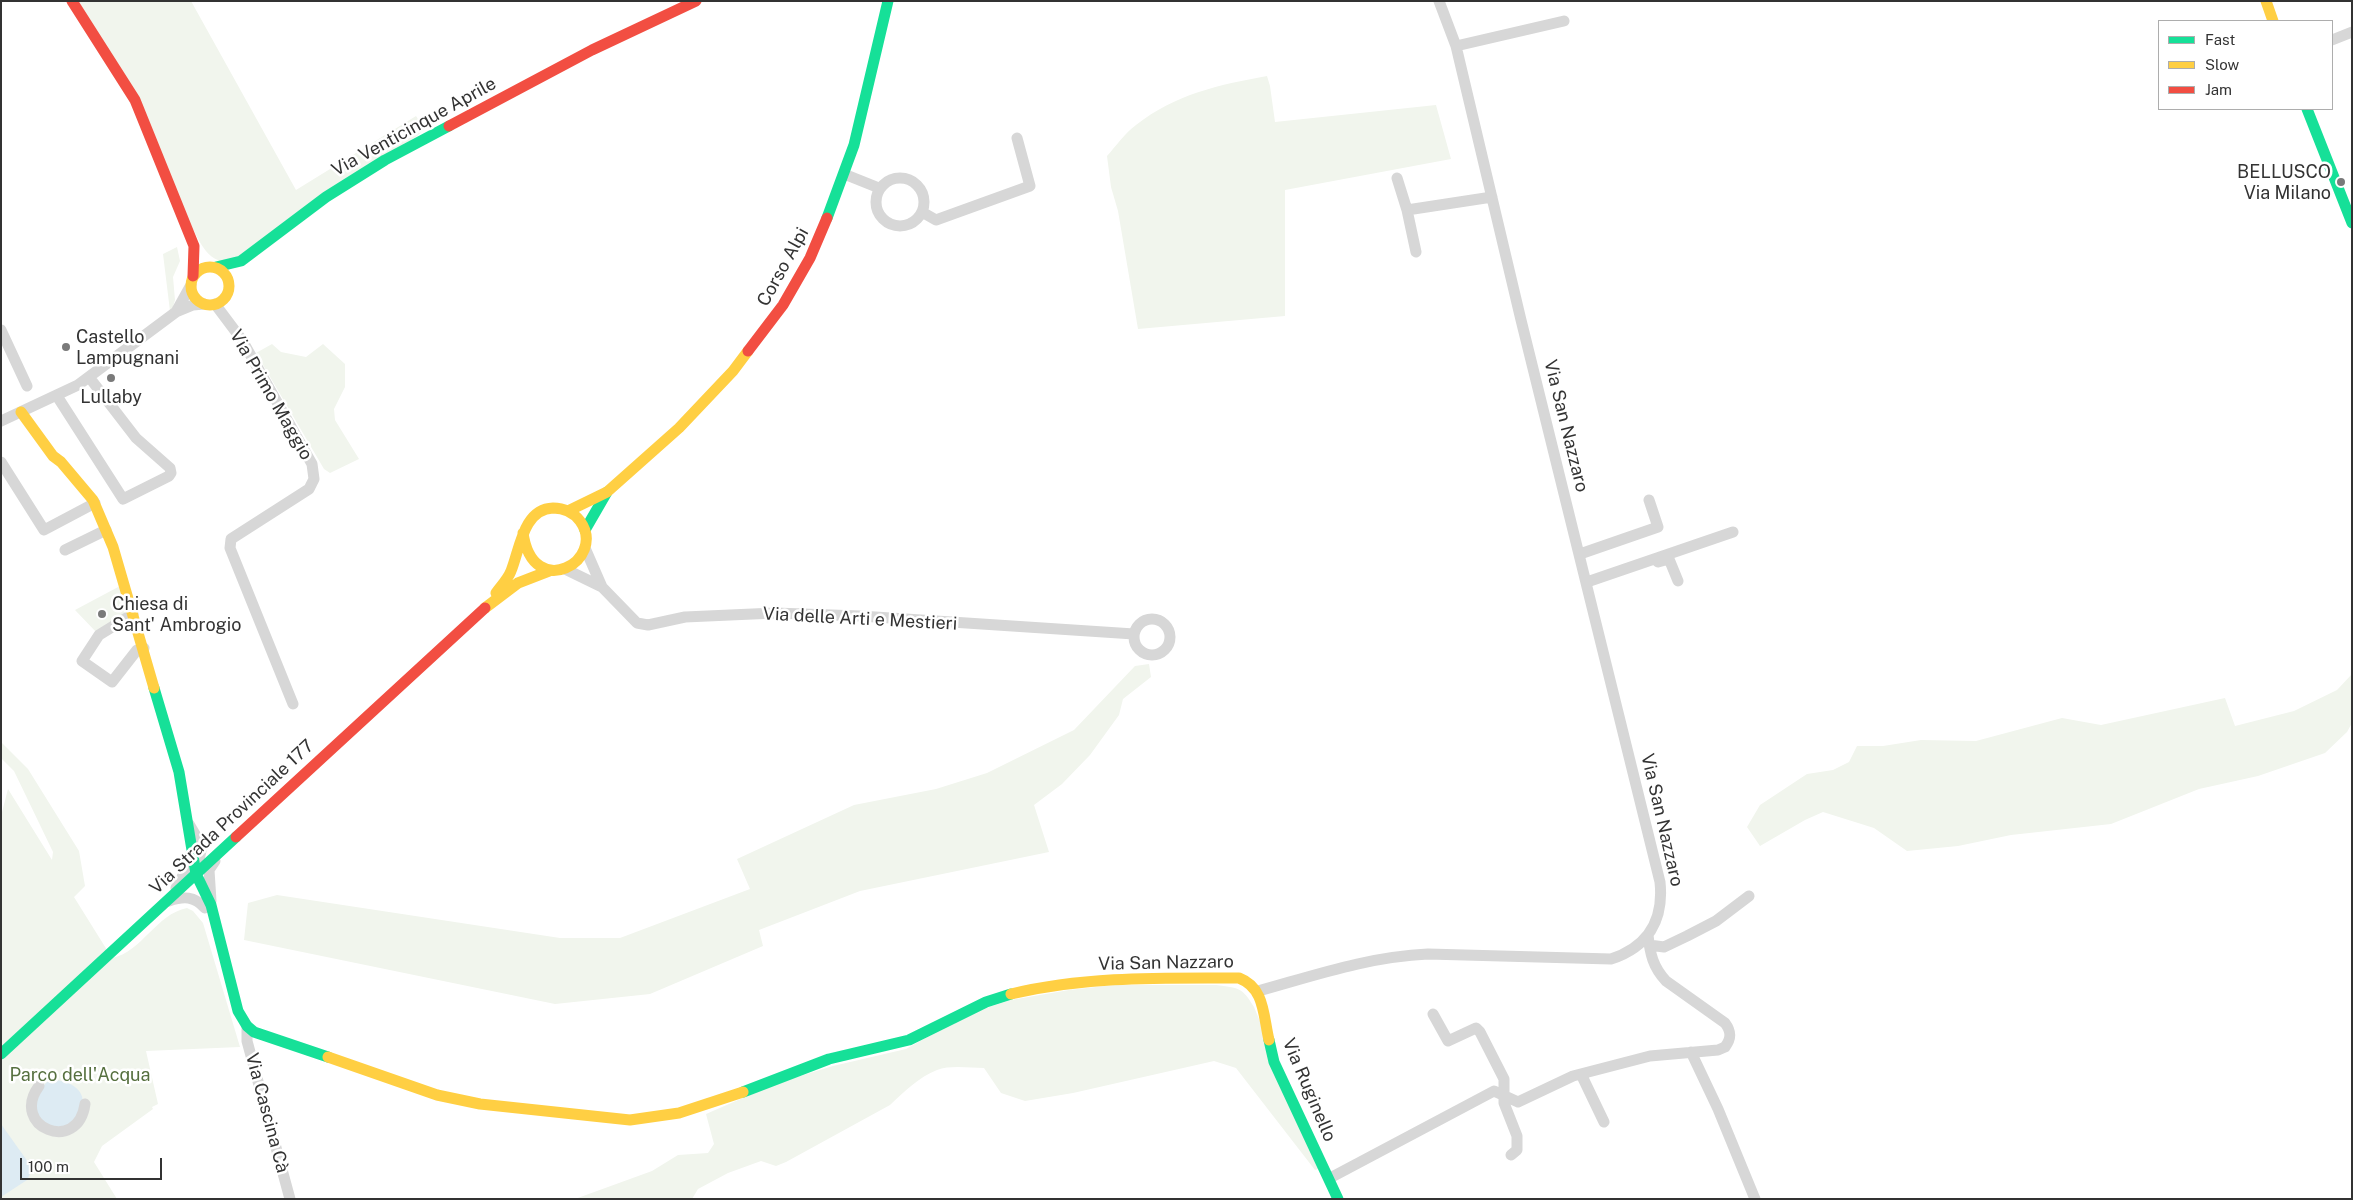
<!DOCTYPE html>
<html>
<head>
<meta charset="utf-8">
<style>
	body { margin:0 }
	#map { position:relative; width:2353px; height:1200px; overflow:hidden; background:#fff; font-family:"Public Sans",sans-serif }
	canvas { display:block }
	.frame { position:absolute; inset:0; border:2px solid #333; pointer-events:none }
	.legend { position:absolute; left:2158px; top:20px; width:175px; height:90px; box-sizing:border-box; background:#fff; border:1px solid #adadad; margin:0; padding:6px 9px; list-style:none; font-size:15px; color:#333 }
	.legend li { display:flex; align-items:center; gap:10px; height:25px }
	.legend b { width:25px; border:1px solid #adadad }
	.scale { position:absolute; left:20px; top:1158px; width:142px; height:22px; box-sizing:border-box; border:2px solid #333; border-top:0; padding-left:6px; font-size:15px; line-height:18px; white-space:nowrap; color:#333; -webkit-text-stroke:4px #fff; paint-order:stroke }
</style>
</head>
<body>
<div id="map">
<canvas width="2353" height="1200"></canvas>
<div class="frame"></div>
<ul class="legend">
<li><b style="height:6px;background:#16e098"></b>Fast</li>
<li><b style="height:6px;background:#ffcf43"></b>Slow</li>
<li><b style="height:6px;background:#f24e42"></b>Jam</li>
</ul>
<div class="scale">100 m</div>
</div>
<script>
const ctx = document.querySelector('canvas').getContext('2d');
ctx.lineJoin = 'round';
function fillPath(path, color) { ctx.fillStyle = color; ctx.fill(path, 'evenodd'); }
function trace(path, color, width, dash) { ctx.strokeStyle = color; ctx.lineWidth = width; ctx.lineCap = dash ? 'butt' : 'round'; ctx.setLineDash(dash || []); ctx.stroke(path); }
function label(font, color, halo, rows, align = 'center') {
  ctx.font = font + ' "Public Sans",sans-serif'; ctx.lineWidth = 5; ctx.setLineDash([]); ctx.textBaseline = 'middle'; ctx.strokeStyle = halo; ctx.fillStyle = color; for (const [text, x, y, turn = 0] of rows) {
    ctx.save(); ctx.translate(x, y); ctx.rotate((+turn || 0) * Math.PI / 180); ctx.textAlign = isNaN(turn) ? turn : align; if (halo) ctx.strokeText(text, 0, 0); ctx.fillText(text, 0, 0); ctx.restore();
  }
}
fillPath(new Path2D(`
	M79,1h112l105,189 120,-74 9,13 -8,7 -178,120 -16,6c-13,-4 -18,-11 -25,-23z
	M1267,76l3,10 5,36 161,-17 15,54 -166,31v126l-147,13 -20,-118 -7,-24 -4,-31c9,-10 18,-23 29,-31 40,-31 82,-40 131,-49z
	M177,247l3,14 -7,16 2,23 -3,10 -2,1 -7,-57z
	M272,344l9,8 25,5 17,-13 22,20v23l-11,22 1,11 24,39 -29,14 -6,-4 -68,-116z
	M120,586l8,29 -31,18 -22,-23z
	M1149,664l2,13 -28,22 -4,16 -29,40 -28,29 -28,21 15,47 -189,39 -101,39 4,16 -113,48 -95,10 -311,-64 4,-37 29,-8 283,43h60l130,-49 -13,-30 117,-54 82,-16 51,-16 87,-43 61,-64z
	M2352,674v49l-5,9 -22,21 -67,23 -59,13 -88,35 -100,11 -53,11 -51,5 -33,-23 -51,-16 -18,8 -45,26 -13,-19 13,-22 47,-31 26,-4 16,-8 8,-16h26l38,-6 55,1 86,-23 39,7 124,-27 10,28 59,-15 43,-21z
	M1,742l27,27 51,82 6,35 -11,11 38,61c30,-6 44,-44 75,-50l6,3 10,12 37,124 -94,4 12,53 -6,3 1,2 -51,37 -8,16 23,37h-116v-383l7,-27 44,71 1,-8 -39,-81 -13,-13z
	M1114,985h102c23,3 26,2 38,22l67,161 -6,2 -79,-102 -22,-7 -141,32 -48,8 -24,-8 -17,-25c-14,0 -34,-3 -47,2 -18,7 -33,22 -47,35l-104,57 -10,4 -15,-5 -33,12 -30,16 -6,10h-117l77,-28 26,-16 30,-2 6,-9 -8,-30 71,-31 56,-17 73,-17 64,-36 41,-13 58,-10z`), '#f1f5ed');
fillPath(new Path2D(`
	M55,1080c13,1 29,8 28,24 0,5 -3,11 -5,16l-22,10 -20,-12 -1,-24 12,-12z
	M1,1124l27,38 3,10 -4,8 -26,17z`), '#ddebf3');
trace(new Path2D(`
	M2332,40l20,-8
	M1456,46l108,-25
	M844,174l35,14
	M876 202a24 24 0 1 1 48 0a24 24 0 1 1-48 0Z
	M1397,178l10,32 85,-13
	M1407,210l9,42
	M922,212l14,8 94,-34 -13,-48
	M215,304l27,36 70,124 2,15 -5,10 -78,50 -1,9 63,156
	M176,312l15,-27
	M1,330l26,56
	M57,396l66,103 46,-23 2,-3 -1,-5 -34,-30 -47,-61
	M1,421l77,-36 98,-73 17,-7 11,-1
	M1,462l43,68 51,-27
	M585,548l17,39
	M65,550l41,-20
	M1580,554l78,-27 -9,-27
	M1658,562l11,-3 9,22
	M565,569l37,18 35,36 11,2 37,-8 90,-4 85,3 274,18
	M1587,582l146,-50
	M133,614l-34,21 -17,26 30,21 25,-32 7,-2
	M1134 637a18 18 0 1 1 36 0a18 18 0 1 1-36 0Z
	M189,824l13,22 -5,23
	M176,888l10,-18 4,-15
	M169,901c15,-5 25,-5 36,7
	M211,901l-2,-31 6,-9
	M1649,945l15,2 23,-11 29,-15 33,-25
	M1258,991c58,-16 109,-34 170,-37l183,5c37,-12 53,-39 49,-77l-139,-562 -65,-274 -17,-45
	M1433,1014l15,27 28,-13 4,4 24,47v24l13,33v14l-6,5
	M247,1026v15l43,158
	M1691,1052l27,57 37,90
	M1581,1074l23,48
	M39,1086c-30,41 39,69 46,18
	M1330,1178l164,-87 24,11 55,-26 77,-20 68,-6 7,-3c7,-9 6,-16 0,-24l-59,-42c-13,-14 -16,-27 -18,-46`), '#d7d7d7', 11);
trace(new Path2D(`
	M2307,109l45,114
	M827,218l27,-73 34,-144
	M216,267l25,-6 85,-64 59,-37 64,-34
	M585,530l22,-38
	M154,688l25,84 17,102 15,31 27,106 9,15 7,6 74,25
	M1269,1040l5,22 64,137
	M1,1054l235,-217
	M743,1092l86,-33 80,-19 77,-38 25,-8`), '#16e098', 11);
trace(new Path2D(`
	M2266,1l7,20
	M191 286a19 19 0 1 1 38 0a19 19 0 1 1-38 0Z
	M21,412l32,44 8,6 32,38 20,47 41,141
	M568,511l39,-19 72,-64 54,-57 15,-20
	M496,593c5,-7 12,-14 15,-22 9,-22 12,-62 42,-63 11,0 21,5 27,13 28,39 -47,82 -57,12
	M485,608l33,-25 31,-12
	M1011,994c75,-18 151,-16 228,-16 26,10 24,37 30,62
	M328,1057l109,38 43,9 150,16 49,-7 64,-21`), '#ffcf43', 11);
trace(new Path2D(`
	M72,1l63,99 59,146 -1,30
	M449,126l143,-76 104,-49
	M748,351l35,-46 27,-47 17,-40
	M236,837l249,-229`), '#f24e42', 11);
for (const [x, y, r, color] of [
	[2341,182,5,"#7a7a7a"],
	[66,347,5,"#7a7a7a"],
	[111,378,5,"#7a7a7a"],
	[102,614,5,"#7a7a7a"]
]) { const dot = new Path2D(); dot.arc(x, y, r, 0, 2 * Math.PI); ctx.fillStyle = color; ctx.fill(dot); trace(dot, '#fff', 2); }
label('18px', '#333', '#fff', [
	["Via Venticinque Aprile",414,127,-29],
	["Corso Alpi",783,267,-61],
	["Via Primo Maggio",271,395,60],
	["Via San Nazzaro",1566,426,76],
	["Via delle Arti e Mestieri",860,619,3],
	["Via Strada Provinciale 177",232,817,-43],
	["Via San Nazzaro",1662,820,77],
	["Via San Nazzaro",1166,963,-1],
	["Via Ruginello",1309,1090,67],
	["Via Cascina Cà",267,1113,75]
]);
label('18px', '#333', '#fff', [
	["BELLUSCO",2331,172,"right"],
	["Via Milano",2331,193,"right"],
	["Castello",76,337],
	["Lampugnani",76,358],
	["Lullaby",111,397,"center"],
	["Chiesa di",112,604],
	["Sant' Ambrogio",112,625]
], 'left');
label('18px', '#56703f', '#fff', [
	["Parco dell'Acqua",80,1075]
]);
</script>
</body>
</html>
